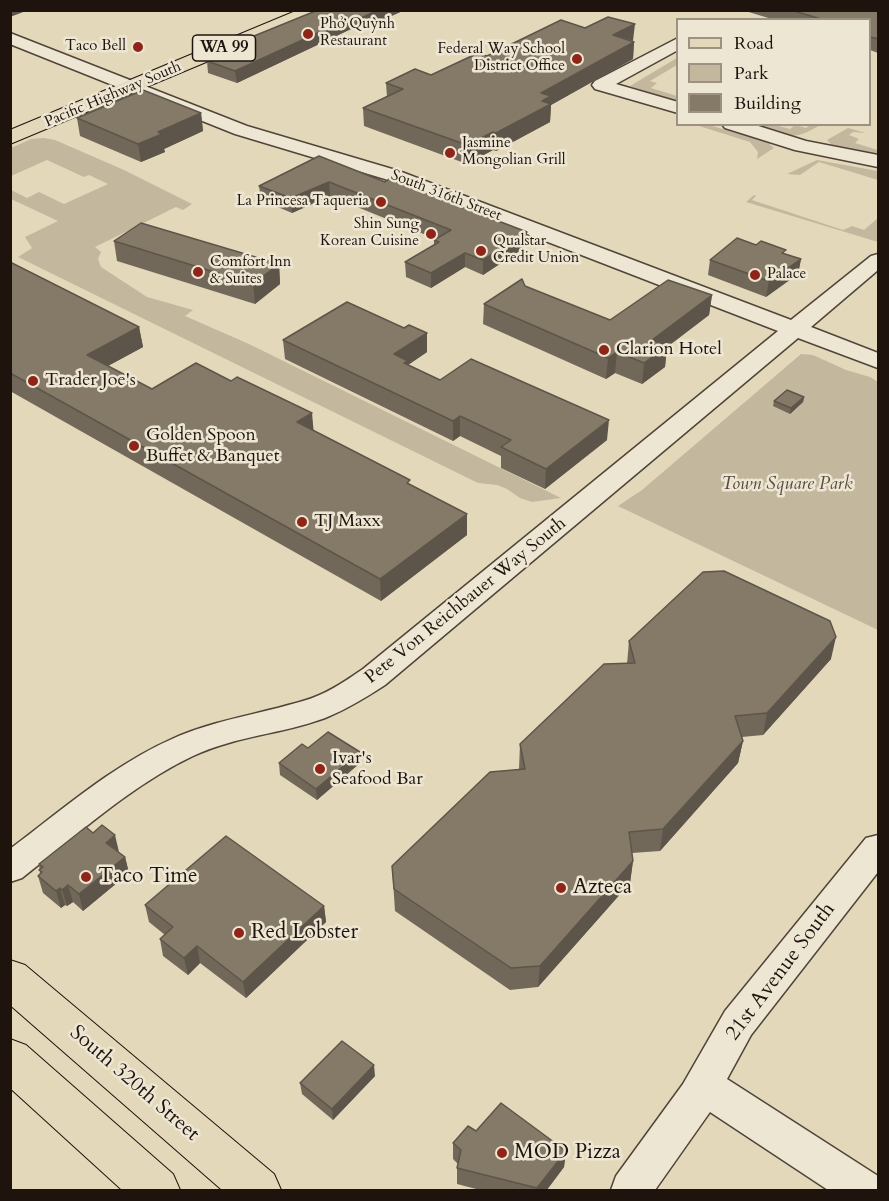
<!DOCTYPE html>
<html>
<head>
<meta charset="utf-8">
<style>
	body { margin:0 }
	#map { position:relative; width:889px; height:1201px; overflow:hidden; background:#e4d8bb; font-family:Cardo,serif }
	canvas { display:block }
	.frame { position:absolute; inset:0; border:12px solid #1f130e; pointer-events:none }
	.legend { position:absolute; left:676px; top:18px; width:195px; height:108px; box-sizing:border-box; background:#ede6d3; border:2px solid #9b9284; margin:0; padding:8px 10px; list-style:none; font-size:18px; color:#1f130e }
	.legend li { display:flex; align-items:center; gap:12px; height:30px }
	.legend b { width:30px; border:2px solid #9b9284 }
</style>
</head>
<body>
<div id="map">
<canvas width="889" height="1201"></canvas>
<div class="frame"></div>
<ul class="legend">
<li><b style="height:8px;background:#e4d8bb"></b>Road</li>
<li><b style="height:16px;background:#c3b79e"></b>Park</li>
<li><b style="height:16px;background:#857968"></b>Building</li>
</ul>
</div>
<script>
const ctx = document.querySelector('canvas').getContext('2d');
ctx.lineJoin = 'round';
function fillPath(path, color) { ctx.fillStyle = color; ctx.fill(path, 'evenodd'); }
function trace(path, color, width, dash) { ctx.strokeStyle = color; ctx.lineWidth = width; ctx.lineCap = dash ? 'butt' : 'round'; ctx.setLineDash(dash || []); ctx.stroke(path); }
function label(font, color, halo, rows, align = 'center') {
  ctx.font = font + ' Cardo,serif'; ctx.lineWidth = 5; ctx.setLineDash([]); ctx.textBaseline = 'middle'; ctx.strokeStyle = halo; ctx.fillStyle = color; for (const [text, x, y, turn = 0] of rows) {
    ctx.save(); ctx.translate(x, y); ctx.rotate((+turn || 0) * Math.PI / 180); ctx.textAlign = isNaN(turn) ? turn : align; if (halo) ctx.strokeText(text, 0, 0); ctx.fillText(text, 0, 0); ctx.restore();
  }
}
fillPath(new Path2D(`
	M677,58v7l-27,16 7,2 -6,5 26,8v7l-47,-17z
	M696,125h13l58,17 7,6 -17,11 1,-7 -8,-10z
	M751,125h24l15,4 5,-4 11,3 4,-3h10c-30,19 -38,9 -69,0z
	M848,128l18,5 -13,-1 -4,3 10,4 -4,4 23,7v4l-44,-7 -7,-7z
	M44,138l11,2 69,30 68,34 -9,6 -7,-3 -81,40 6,5 -3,7 3,8 46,30 46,13 -8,6 64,28 312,154 -29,4 -12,-4 -13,-9 -10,-4 -19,-2 -460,-226 14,-9 -7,-11 33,-16 -47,-22v-9l16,8 12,-6 25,12 44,-20 -19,-9 -5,2 -37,-17 -36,16v-28l20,-9z
	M817,160l61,11v9l-59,-18 -19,13 -13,-1z
	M754,195l2,1 -4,4 91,30 9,-4 12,4 14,-12v24l-132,-40z
	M801,354l12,1 33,15 24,7 8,5v248l-260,-124 24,-16z`), '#c3b79e');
const minor = new Path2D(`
	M10,33l237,93 152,45 392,149 80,-64 7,-2v16l-67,57 67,26v15l-80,-30 -413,347c-20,13 -38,24 -60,33 -43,16 -90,18 -132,38 -63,30 -116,79 -171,122l-12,4v-33c52,-39 103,-84 162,-110 42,-19 88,-25 131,-38 22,-6 41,-19 60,-32l415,-338 -393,-152 -150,-45 -225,-90z
	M678,38v12l-62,34 62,18v11l-83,-24 -3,-4 3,-4z
	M722,124h30l54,17 72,14v12l-83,-17 -70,-22z
	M878,835v37l-127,163 -24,44 151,97v14h-50l-118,-78 -55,78h-44l5,-14 67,-92 42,-73 141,-173z`);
const major = new Path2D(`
	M298,10h26l-3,4 -311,130v-14z
	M10,960l15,5 249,209 7,16h-59l-212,-185z
	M10,1039l16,6 147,129 7,16h-58l-112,-102z`);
trace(minor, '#504439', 3);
trace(major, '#1f130e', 2);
fillPath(minor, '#ede6d3');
fillPath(major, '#e4d8bb');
fillPath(new Path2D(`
	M318,10h87l-48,21 -6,-2 -114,54 -29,-10 -1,-12 16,-7 -1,-5z
	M742,10h137v48l-2,-1 1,-4 -8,-3v-30h-95z
	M633,41l1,1 -1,17 -82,46 -1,17 -54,29 -3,-1 -26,14 -103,-38 -1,-18 24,-11 -1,-14 45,-8 56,-19z
	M201,113l2,18 -39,18 1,3 -24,10 -61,-26 -3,-18z
	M319,156l66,26 142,50v14l-44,29 -18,-8 -34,21 -25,-11 -1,-15 29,-17v-5l2,-1 -106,-43 -38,17 -31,-13 -2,-14z
	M114,241l165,23 1,20 -25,20 -138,-43z
	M756,245l45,14 -3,15 -32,23 -58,-22 2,-15z
	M10,262l129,65 4,20 -35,19 44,23 161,42 97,54 57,50 -86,66 -371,-210z
	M525,286l85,34 102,-25 -3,20 -42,32 -2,20 -23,17 -27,-11 -9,6 -123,-55 1,-20z
	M404,328l23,5v19l-19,13 32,15 167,60 -62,49 -44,-21v-12l-41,-20 -7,5 -168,-82 -2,-19z
	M804,397l-1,5 -13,12 -17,-8 1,-5z
	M629,641l202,18 -68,76 -21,2 1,4 -5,22 -78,88 -28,2 1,8 -3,22 -92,104 -28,3 -115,-79 -3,-45 127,-97 1,-25 107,-80z
	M308,748l52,15 -43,37 -37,-25 -1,-12z
	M119,852l6,5 4,16 -46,38 -10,-9 -6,4 -2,-1 -4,3 -18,-15 -5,-17 2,-2 -1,-10z
	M145,905l179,1 2,16 -80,76 -46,-35 -12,12 -25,-19 -3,-17 5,-4 -16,-13z
	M375,1076l-42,44 -31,-26 -2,-11z
	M476,1131l90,20 -2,16 -18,24h-62l-27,-7v-16l1,-4 -5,-5v-16z`), '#726859');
fillPath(new Path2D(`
	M10,10h16v1l-16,6z
	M378,10h27l-48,21v-11z
	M350,18l1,11 -114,54 -2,-12z
	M635,24l-2,17 -20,-6z
	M634,42l-1,17 -82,46 -1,17 -54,29v-18l45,-40z
	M201,113l2,18 -39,18 1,3 -24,10 -3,-18 20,-12z
	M493,132v18l-26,14v-19z
	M329,182l1,14 -38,17 -1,-15z
	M527,232v14l-44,29v-15z
	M465,253v14l-34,21v-15z
	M801,259l-3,15 -32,23 3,-16z
	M279,264l1,20 -25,20 -2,-20z
	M712,295l-3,20 -42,32 -2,20 -23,17 2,-21 8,-23z
	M139,327l4,20 -52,28 -4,-20z
	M427,333v19l-19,13v15l-14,-26z
	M617,352l-2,21 -9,6 2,-21z
	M804,397l-1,5 -13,12 1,-6z
	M312,413l2,22 -17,-13z
	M460,416v20l-7,5v-20z
	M609,420l-2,20 -62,49 1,-20z
	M467,514v21l-86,66 -1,-22z
	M836,637l-5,22 -68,76 4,-22z
	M743,741l-5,22 -78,88 3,-22z
	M360,752v11l-43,37 -1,-11z
	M115,835l4,17 -13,-9z
	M125,857l4,16 -46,38 -4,-17z
	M633,861l-3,22 -92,104 2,-21z
	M68,885l5,17 -6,4 -5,-16z
	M60,888l5,17 -4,3 -5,-17z
	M324,906l2,16 -80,76 -3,-16z
	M197,946l3,17 -12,12 -4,-17z
	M374,1065l1,11 -42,44 -1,-11z
	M566,1151l-2,16 -18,24h-10l1,-3z`), '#5d5549');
const building = new Path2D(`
	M318,10h60l-21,10 -7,-2 -115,53 -28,-10 23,-10 -8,-2z
	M791,10h88v29l-9,-2v-17h-46z
	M608,17l27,7 -22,11 21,7 -93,51 10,3 -9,5 9,3 -55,29 -3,-1 -26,13 -104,-37 40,-19 -17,-6 29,-14 16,6 47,-22 9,3 74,-36 24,8z
	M143,90l58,23 -43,19 4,2 -24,10 -61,-26z
	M319,156l66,26 4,-3 138,53 -44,28 -18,-7 -34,20 -26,-11 34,-20 -5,-2 17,-10 -122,-48 -38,16 -32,-12z
	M141,223l138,41 -26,20 -139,-43z
	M737,238l19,7 5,-4 25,9 -4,3 19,6 -32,22 -59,-21z
	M10,262l129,65 -52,28 65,34 44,-26 35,18 6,-4 75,36 -15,9 113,58 -3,3 60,31 -87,65 -370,-206z
	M522,279l3,7 85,34 58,-40 44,15 -60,45 15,6 -23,17 -27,-11 -9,6 -124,-54z
	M347,302l57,26 5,-3 18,8 -33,21 14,7 -4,2 36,17 31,-21 138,61 -63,49 -45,-22 10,-7 -51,-24 -7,5 -170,-81z
	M787,390l17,7 -13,11 -17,-7z
	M724,571l106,50 6,16 -69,76 -32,3 8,25 -80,88 -34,3 4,29 -93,105 -29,2 -117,-79 -2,-23 98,-94 35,-3 -5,-25 84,-80 31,-1 -6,-22 74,-69z
	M328,732l32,20 -44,37 -37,-26 23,-19 6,4z
	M102,825l13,10 -9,8 19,14 -46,37 -11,-9 -6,5 -2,-2 -4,3 -18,-15 4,-4 -3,-2 4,-3 -4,-3 47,-37 7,6z
	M226,836l98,70 -81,76 -46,-36 -13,12 -24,-19 13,-12 -28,-22z
	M342,1041l32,24 -42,44 -32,-26z
	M501,1103l65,48 -29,37 -80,-20 4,-18 -8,-7 15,-17 8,5z`);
fillPath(building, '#857968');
trace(building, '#5d5549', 1.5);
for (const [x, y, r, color] of [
	[308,34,6,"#8f2418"],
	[138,47,6,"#8f2418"],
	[577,59,6,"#8f2418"],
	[450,153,6,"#8f2418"],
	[381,202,6,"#8f2418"],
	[431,234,6,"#8f2418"],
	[481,251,6,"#8f2418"],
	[198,272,6,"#8f2418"],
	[755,275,6,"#8f2418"],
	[604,350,6,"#8f2418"],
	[33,381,6,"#8f2418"],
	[134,446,6,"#8f2418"],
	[302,522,6,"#8f2418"],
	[320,769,6,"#8f2418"],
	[86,877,6,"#8f2418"],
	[561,888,6,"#8f2418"],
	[239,933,6,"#8f2418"],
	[502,1153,6,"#8f2418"]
]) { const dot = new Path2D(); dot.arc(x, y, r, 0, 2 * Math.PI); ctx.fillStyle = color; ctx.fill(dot); trace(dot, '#ede6d3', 2); }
label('15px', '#1f130e', '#ede6d3', [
	["Phở Quỳnh",320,25],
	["Restaurant",320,42],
	["Taco Bell",126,47,"right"],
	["Federal Way School",565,50,"right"],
	["District Office",565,67,"right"],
	["Jasmine",462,144],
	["Mongolian Grill",462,161],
	["La Princesa Taqueria",369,202,"right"],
	["Shin Sung",419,225,"right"],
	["Korean Cuisine",419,242,"right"],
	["Qualstar",493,242],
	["Credit Union",493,259],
	["Comfort Inn",210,263],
	["& Suites",210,280],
	["Palace",767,275]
], 'left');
label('15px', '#1f130e', '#ede6d3', [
	["Pacific Highway South",113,95,-23],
	["South 316th Street",446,196,21]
]);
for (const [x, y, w] of [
	[224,48,63]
]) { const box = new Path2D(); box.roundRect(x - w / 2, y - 13, w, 26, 4.5); ctx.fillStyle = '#ede6d3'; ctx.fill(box); trace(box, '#1f130e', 1.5); }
label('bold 16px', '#1f130e', null, [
	["WA 99",224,48]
]);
label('18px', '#1f130e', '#ede6d3', [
	["Clarion Hotel",616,350],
	["Trader Joe's",45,381],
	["Golden Spoon",146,436],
	["Buffet & Banquet",146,457],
	["TJ Maxx",314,522],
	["Ivar's",332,759],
	["Seafood Bar",332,780]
], 'left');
label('italic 18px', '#584c40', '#ede6d3', [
	["Town Square Park",787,485]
]);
label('18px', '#1f130e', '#ede6d3', [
	["Pete Von Reichbauer Way South",466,601,-39]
]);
label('21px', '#1f130e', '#ede6d3', [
	["Taco Time",98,877],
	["Azteca",573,888],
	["Red Lobster",251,933],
	["MOD Pizza",514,1153]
], 'left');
label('21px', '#1f130e', '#ede6d3', [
	["21st Avenue South",781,972,-53],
	["South 320th Street",134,1084,41]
]);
</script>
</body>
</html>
